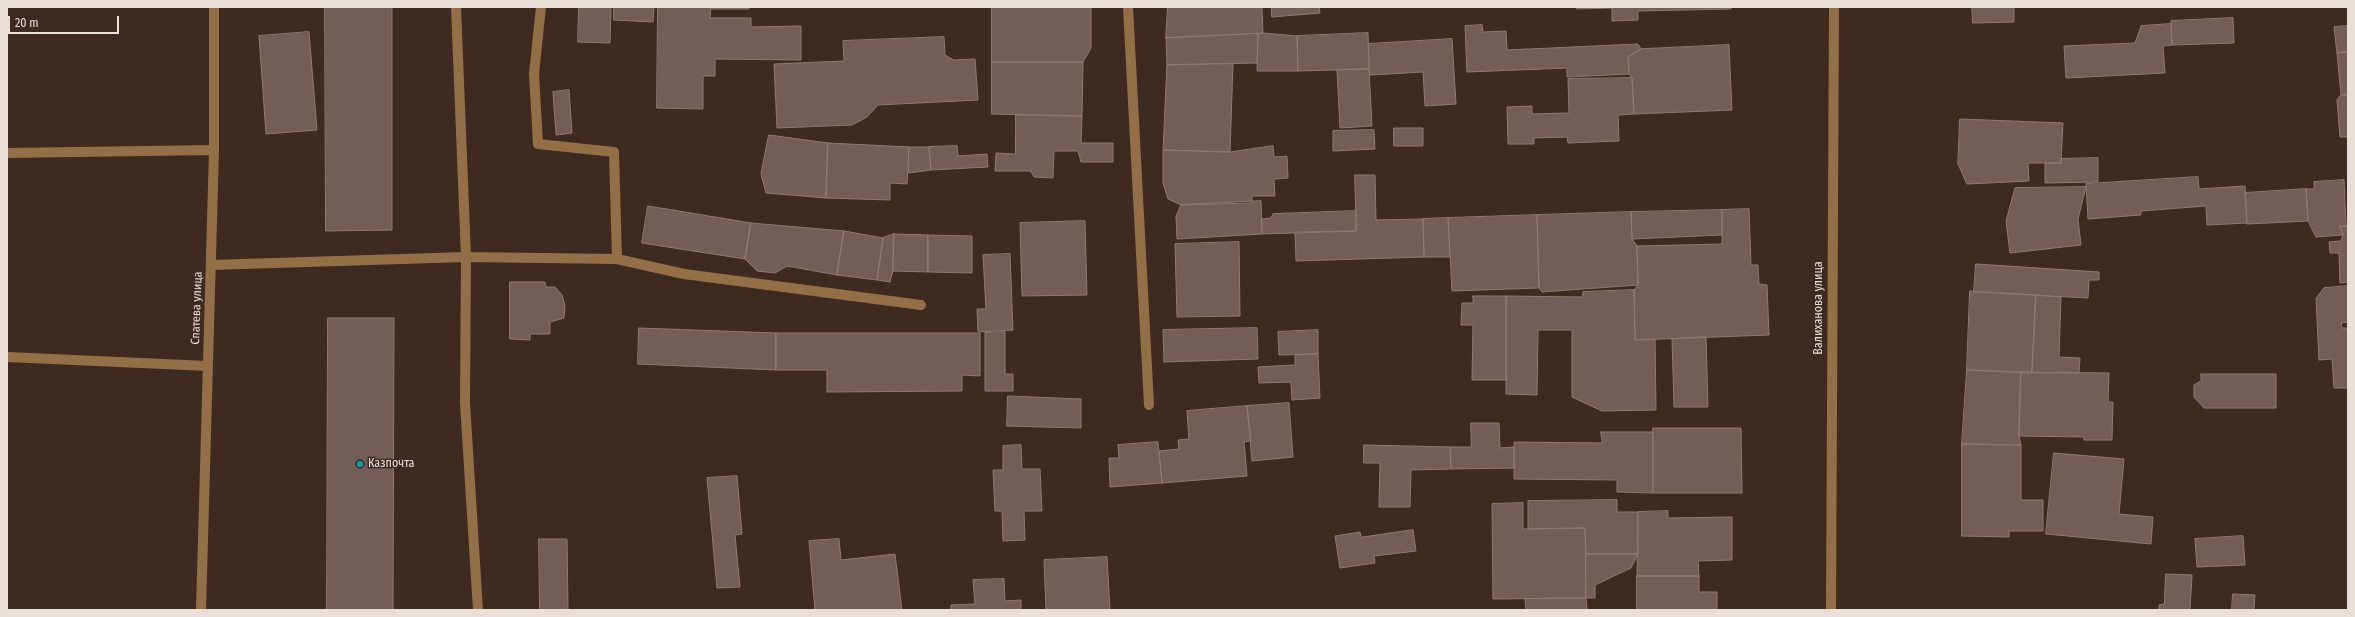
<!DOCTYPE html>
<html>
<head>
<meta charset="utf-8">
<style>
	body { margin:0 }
	#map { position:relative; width:2355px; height:617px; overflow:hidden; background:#3d2b22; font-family:"Fira Sans Condensed",sans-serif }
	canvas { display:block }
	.frame { position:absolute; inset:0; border:8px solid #eaded8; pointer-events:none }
	.scale { position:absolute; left:8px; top:16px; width:111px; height:18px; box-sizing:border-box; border:2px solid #eaded8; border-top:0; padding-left:5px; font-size:12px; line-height:14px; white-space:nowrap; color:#eaded8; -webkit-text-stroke:3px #3d2b22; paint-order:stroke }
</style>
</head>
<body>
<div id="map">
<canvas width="2355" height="617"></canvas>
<div class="frame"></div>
<div class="scale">20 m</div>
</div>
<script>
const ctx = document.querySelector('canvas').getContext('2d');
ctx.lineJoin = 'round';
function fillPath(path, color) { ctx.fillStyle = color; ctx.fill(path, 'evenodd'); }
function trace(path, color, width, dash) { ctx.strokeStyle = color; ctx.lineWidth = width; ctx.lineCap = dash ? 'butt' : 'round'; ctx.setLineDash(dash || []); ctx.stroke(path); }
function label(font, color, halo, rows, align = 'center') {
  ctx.font = font + ' "Fira Sans Condensed",sans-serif'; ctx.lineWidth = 3; ctx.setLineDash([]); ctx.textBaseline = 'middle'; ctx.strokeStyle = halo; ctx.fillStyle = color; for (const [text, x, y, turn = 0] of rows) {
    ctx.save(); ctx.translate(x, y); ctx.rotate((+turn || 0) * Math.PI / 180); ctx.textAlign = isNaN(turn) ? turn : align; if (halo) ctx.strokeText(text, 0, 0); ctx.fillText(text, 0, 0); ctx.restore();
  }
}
const building = new Path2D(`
	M325,7h67v223l-66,1z
	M579,7h32l-1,36 -32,-1z
	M614,7h40l-1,15 -39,-2z
	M658,7h53l-1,11h41v9l50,-1v34l-86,-1v17h-12v33l-46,-1z
	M712,7h37v2h-37z
	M992,7h99v41l-8,14h-91z
	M1168,7h94l1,26 -97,5z
	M1272,7h47l1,6 -48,4z
	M1577,7h154v2l-93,2v9l-26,1v-13l-35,1z
	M1972,7h42v15l-41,1z
	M2233,18l1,25 -62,2 -1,-24z
	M2171,24l1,21 -9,1 2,27 -99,5 -2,-32 71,-3 6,-17z
	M1482,25l1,7 23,-1 1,19 131,-6 3,5 -13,8 1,17 -62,3v-9l-100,4 -2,-46z
	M2348,26v26l-11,1 -3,-26z
	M309,32l8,98 -51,4 -7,-98z
	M1263,33l34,3 1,35h-41l1,-37z
	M1368,33l1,36 -71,2 -1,-35z
	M1258,34l-1,29 -90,2 -1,-27z
	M944,37l1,18 9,5 21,-1 3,41 -100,5 -11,12 -15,8 -75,3 -3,-64 70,-3 -1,-20z
	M1452,39l4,65 -31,2 -2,-34 -53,3 -2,-31z
	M1729,45l3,65 -98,4 -2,-36 -3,-4 -1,-17 13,-8z
	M2348,52v43h-7l-4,-42z
	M992,62h91l-1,54 -90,-2z
	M1233,64l-3,88 -67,-2 4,-85z
	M1369,69l3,57 -32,2 -3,-58z
	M1632,78l2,36 -16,1 1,26 -51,2 -1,-6 -33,1v6h-26l-1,-37 25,-1v8l37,-1 -1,-34z
	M569,90l3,43 -16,2 -3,-43z
	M2341,95h7v42h-8l-3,-37z
	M1016,115l66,1 -1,27h32v19h-32l-3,-11h-24l-1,27 -19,-1 -3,-6h-36l1,-18 19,1z
	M1960,119l103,4 -2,40h-33l1,18 -62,3 -9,-20z
	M1394,128h29v18h-29z
	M1374,130l1,19 -42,2v-20z
	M769,135l59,8 -2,55 -60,-5 -5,-19z
	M828,143l81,4 -2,37 -17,-1v17l-64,-2z
	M957,146l1,10 29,-2 1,13 -57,3 -2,-23z
	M1273,146l1,11 13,-1 1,22 -14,1 1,17h-23v7l-71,2 -13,-6 -5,-16v-33l67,2z
	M909,147h20l2,23 -22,3z
	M2098,158v24l-53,1v-20h16l-1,-4z
	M1355,175h20l1,45 47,-1 1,38 -128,4 -1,-29 61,-1z
	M2198,177l1,12 46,-3 2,37 -40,2 -1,-19 -65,5v4l-53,4 -2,-35z
	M2344,180l2,46h-6l3,9 -27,2 -8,-16 -2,-32h8v-7z
	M2086,187l-8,32 3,26 -71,8 -4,-32 9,-33z
	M2306,189l2,32 -61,3 -2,-31z
	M1261,201l1,33 -85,5 -1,-23 5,-11z
	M648,206l103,17 -6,36 -103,-16z
	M1749,209l2,56h7l1,19 8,1 2,50 -134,5 -1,-50 4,-5 -1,-39 85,-2v-34z
	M1722,210v25l-90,4 -1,-27z
	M1356,211v20l-94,3v-15l9,-1 2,-4z
	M1631,212l1,27 5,7 1,39 -96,7 -3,-4 -2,-73z
	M1537,215l2,73 -87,3 -4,-73z
	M1448,218l2,39h-26l-1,-38z
	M1085,221l2,74 -65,1 -2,-73z
	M751,223l93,8 -7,44 -50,-9 -12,7 -18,-2 -12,-12z
	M2340,226h8v56l-8,1 -1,-30h-9l-1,-11 12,-1 2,-6z
	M844,231l39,7 -6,42 -40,-5z
	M894,234l-1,37 -3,11 -13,-2 6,-42z
	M894,234l34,1v37l-35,-1z
	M928,235l44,1v37l-44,-1z
	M1239,242l1,74 -63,1 -2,-73z
	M1010,254l3,76 -35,2 -1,-23h9l-3,-54z
	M1976,264l123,8v8h-10l-1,18 -114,-6z
	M510,282h35l1,5h9l7,8 3,11 -1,12 -14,4v12h-20v6l-20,-1z
	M2348,286v36l-7,1 1,5h6v60h-14l-2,-29 -13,1 -3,-62 8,-10z
	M1634,290l1,50 20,-1 1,71 -54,1 -30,-14v-67h-34l-1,65 -31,-1v-98l76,1 1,-5z
	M1970,291l66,4 -4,78 -65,-3z
	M2036,295l25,2 -2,60 21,1 -1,15h-47z
	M1473,296h33v84h-34l1,-55h-12l1,-22h11z
	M328,318h66l-1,292h-66z
	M639,328l137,5v37l-138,-6z
	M1257,328l1,31 -94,3 -1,-32z
	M1318,330v24l-39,1 -1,-23z
	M1005,332v42h8v17h-28v-58z
	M776,333h204v43l-18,-1v16l-135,1v-22h-51z
	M1706,337l2,70h-34l-2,-68z
	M1318,354l2,44 -28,2 -1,-18 -32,1 -1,-16 37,-2v-10z
	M1967,370l54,2 -2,64 2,9 -59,-1z
	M2021,372l88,1 -1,29h5l-1,38h-28v-3l-65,-1z
	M2201,374h75v34h-72l-10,-11v-12l7,-4z
	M1008,396l73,3v29l-74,-2z
	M1289,403l4,54 -41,4 -5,-55z
	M1247,406l4,35 -7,1 3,34 -85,7 -3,-32 20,-2 -1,-9 11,-1 -2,-28z
	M1471,423h28l1,25 14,-1v21l-63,1 -1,-22h21z
	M1653,428h88l1,65h-89z
	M1601,432h52v61l-36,-1v-12l-103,-1v-37l88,1z
	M1158,442l4,41 -52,4 -1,-29h10l-1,-13z
	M1962,444l59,1v55h22v31h-34v6l-47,-1z
	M1021,445l1,24h18l2,42h-18l1,29 -22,1 -1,-30h-7l-2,-41h10v-24z
	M1364,445l86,2 1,22 -40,1 -1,37h-31l1,-44h-16z
	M2054,453l70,6 -5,55 34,3 -2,27 -105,-10z
	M737,476l5,58 -7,1 5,52 -23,1 -10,-110z
	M1617,500v12h21v42h-52l-1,-26 -57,1v-28z
	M1523,503v26l62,-1 1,70 -93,1 -1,-95z
	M1668,511v7l64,-1v43l-34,1 1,15h-62l1,-64z
	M1413,530l3,21 -42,5 1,7 -35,5 -5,-32 25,-4 1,5z
	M2243,536l2,29 -48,2 -2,-28z
	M539,539h28l1,71h-28z
	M839,539l2,21 54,-6 7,56h-87l-6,-69z
	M1586,554h52l-7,14 -36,17v13h-9z
	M1107,557l3,53h-64l-2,-50z
	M2166,574l26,1 -2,35h-31v-5l5,-1z
	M1637,576h62v16h18v18h-80z
	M1004,579l1,22 16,-1v10h-70v-5l24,-1 -2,-24z
	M2233,594l22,1 -1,15h-22z
	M1586,598l1,12h-61l-1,-11z`);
fillPath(building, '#735d58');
trace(building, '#917973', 1);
trace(new Path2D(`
	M1128,7l21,398
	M7,153l207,-3
	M617,259l67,15 237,31
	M211,265l255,-8 -10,-250
	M7,357l201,9
	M201,610l13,-460v-143
	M478,610l-13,-207 1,-146 151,2 -3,-107 -76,-8 -4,-70 7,-67
	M1831,610l3,-603`), '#936f48', 10);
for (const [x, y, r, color] of [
	[360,464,4,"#0f9aa8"]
]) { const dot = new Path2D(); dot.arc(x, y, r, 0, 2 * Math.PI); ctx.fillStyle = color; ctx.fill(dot); trace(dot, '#3d2b22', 1.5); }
label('12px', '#eaded8', '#3d2b22', [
	["Спатева улица",197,308,-88],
	["Валиханова улица",1819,308,-90]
]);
label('12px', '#eaded8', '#3d2b22', [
	["Казпочта",368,464]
], 'left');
</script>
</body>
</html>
